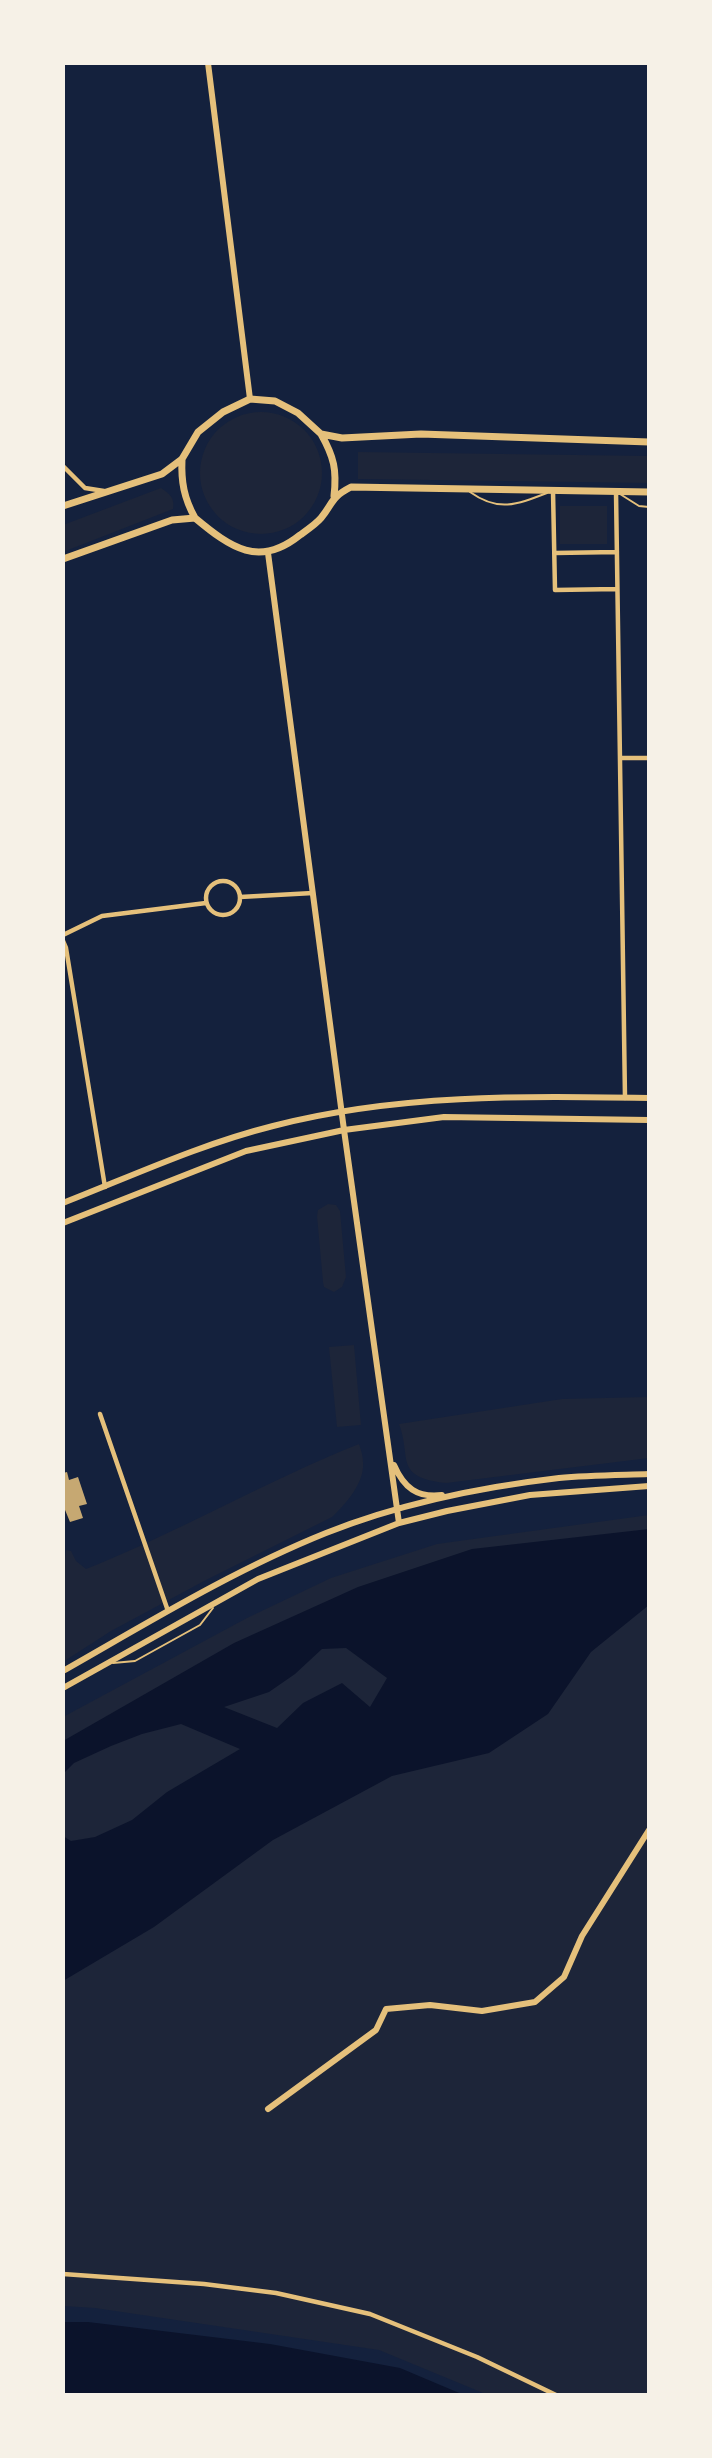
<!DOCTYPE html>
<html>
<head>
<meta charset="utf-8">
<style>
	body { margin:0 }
	#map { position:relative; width:712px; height:2458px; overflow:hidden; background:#14213d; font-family:"Roboto Serif",serif }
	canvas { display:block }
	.frame { position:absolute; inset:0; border:65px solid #f6f1e7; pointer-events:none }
</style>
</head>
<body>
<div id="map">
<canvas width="712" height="2458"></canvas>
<div class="frame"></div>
</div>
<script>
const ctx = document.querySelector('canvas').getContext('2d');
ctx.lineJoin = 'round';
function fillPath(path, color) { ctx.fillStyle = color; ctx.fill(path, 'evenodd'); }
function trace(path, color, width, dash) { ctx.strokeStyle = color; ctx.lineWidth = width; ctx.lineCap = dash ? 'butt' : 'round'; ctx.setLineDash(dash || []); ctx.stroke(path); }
fillPath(new Path2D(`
	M200 473a61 61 0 1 1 122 0a61 61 0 1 1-122 0Z
	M358,452l291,4v27l-291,-4z
	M161,488c9,6 14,10 12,21l-110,43v-27z
	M560,506h47v38h-47z
	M328,1204l8,1 4,6 6,66 -4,10 -8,5 -10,-5 -1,-5 -6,-66 1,-6z
	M354,1345l7,80 -24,2 -8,-80z
	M649,1397v61l-203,25c-53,-6 -34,-25 -47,-59l163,-25z
	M359,1444c2,6 4,12 4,18 2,20 -17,42 -31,55l-126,63 -95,51 -48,31v-84l3,-28 5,1 5,10 10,8c93,-37 180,-88 273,-125z
	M649,1515v880h-161l-109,-45 -284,-42 -32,-2v-589l184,-99 84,-40 106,-34z`), '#1d2539');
fillPath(new Path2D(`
	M649,1529v76l-58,47 -43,62 -59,39 -97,23 -119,64 -119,87 -91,54v-145l8,5 24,-4 37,-17 35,-28 73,-43 -59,-25 -39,10 -31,12 -37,17 -11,11v-33l171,-98 124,-56 114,-38zM346,1648l41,30 -17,29 -28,-24 -39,20 -26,25 -53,-21 45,-15 26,-18 27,-25z
	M63,2322h25l182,22 130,24 64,27h-401z`), '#0b132b');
fillPath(new Path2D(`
	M67,1472l2,8 9,-3 9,27 -8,2 4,12 -13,4 -7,-17v-32z`), '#c6a872');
trace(new Path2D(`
	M470,492c28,20 46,13 77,1
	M620,494l19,12 10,1
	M113,1663l22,-2 65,-36 13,-17`), '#e5c07b', 2);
trace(new Path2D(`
	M63,466l22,22 19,3
	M553,491l2,99 62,-1
	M616,492l9,606
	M555,553l62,-1
	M620,758h29
	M206 898a17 17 0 1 1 34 0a17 17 0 1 1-34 0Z
	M240,897l73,-4
	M63,935l39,-19 104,-13
	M63,941l3,7 39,239
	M100,1414l68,197
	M63,2274l141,10 72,9 94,21 107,43 79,38`), '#e5c07b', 4.5);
trace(new Path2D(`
	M208,63l42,336
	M268,553l76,577 55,393
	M63,1203c69,-27 138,-59 210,-77 123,-32 250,-30 376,-28
	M63,1223l183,-72 98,-21 100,-13 205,3
	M394,1465c10,23 23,33 48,30
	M63,1671c86,-49 171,-101 263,-138 73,-29 155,-46 233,-55 29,-3 60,-3 90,-4
	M63,1688l195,-109 141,-56 48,-12 83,-16 119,-9
	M268,2109l108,-79 10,-21 44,-4 52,6 53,-9 29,-25 18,-41 67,-106`), '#e5c07b', 6);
trace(new Path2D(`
	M321,434c13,23 16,36 13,62
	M182,459c-1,23 2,39 13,59
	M63,506l99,-32 20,-15 16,-27 25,-20 27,-13 25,2 23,12 23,21 21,4 79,-4 228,8
	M63,559l109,-39 23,-2c36,30 64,50 105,17 7,-5 16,-11 21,-17 13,-16 9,-20 30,-31l298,5`), '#e5c07b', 7);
</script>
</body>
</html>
